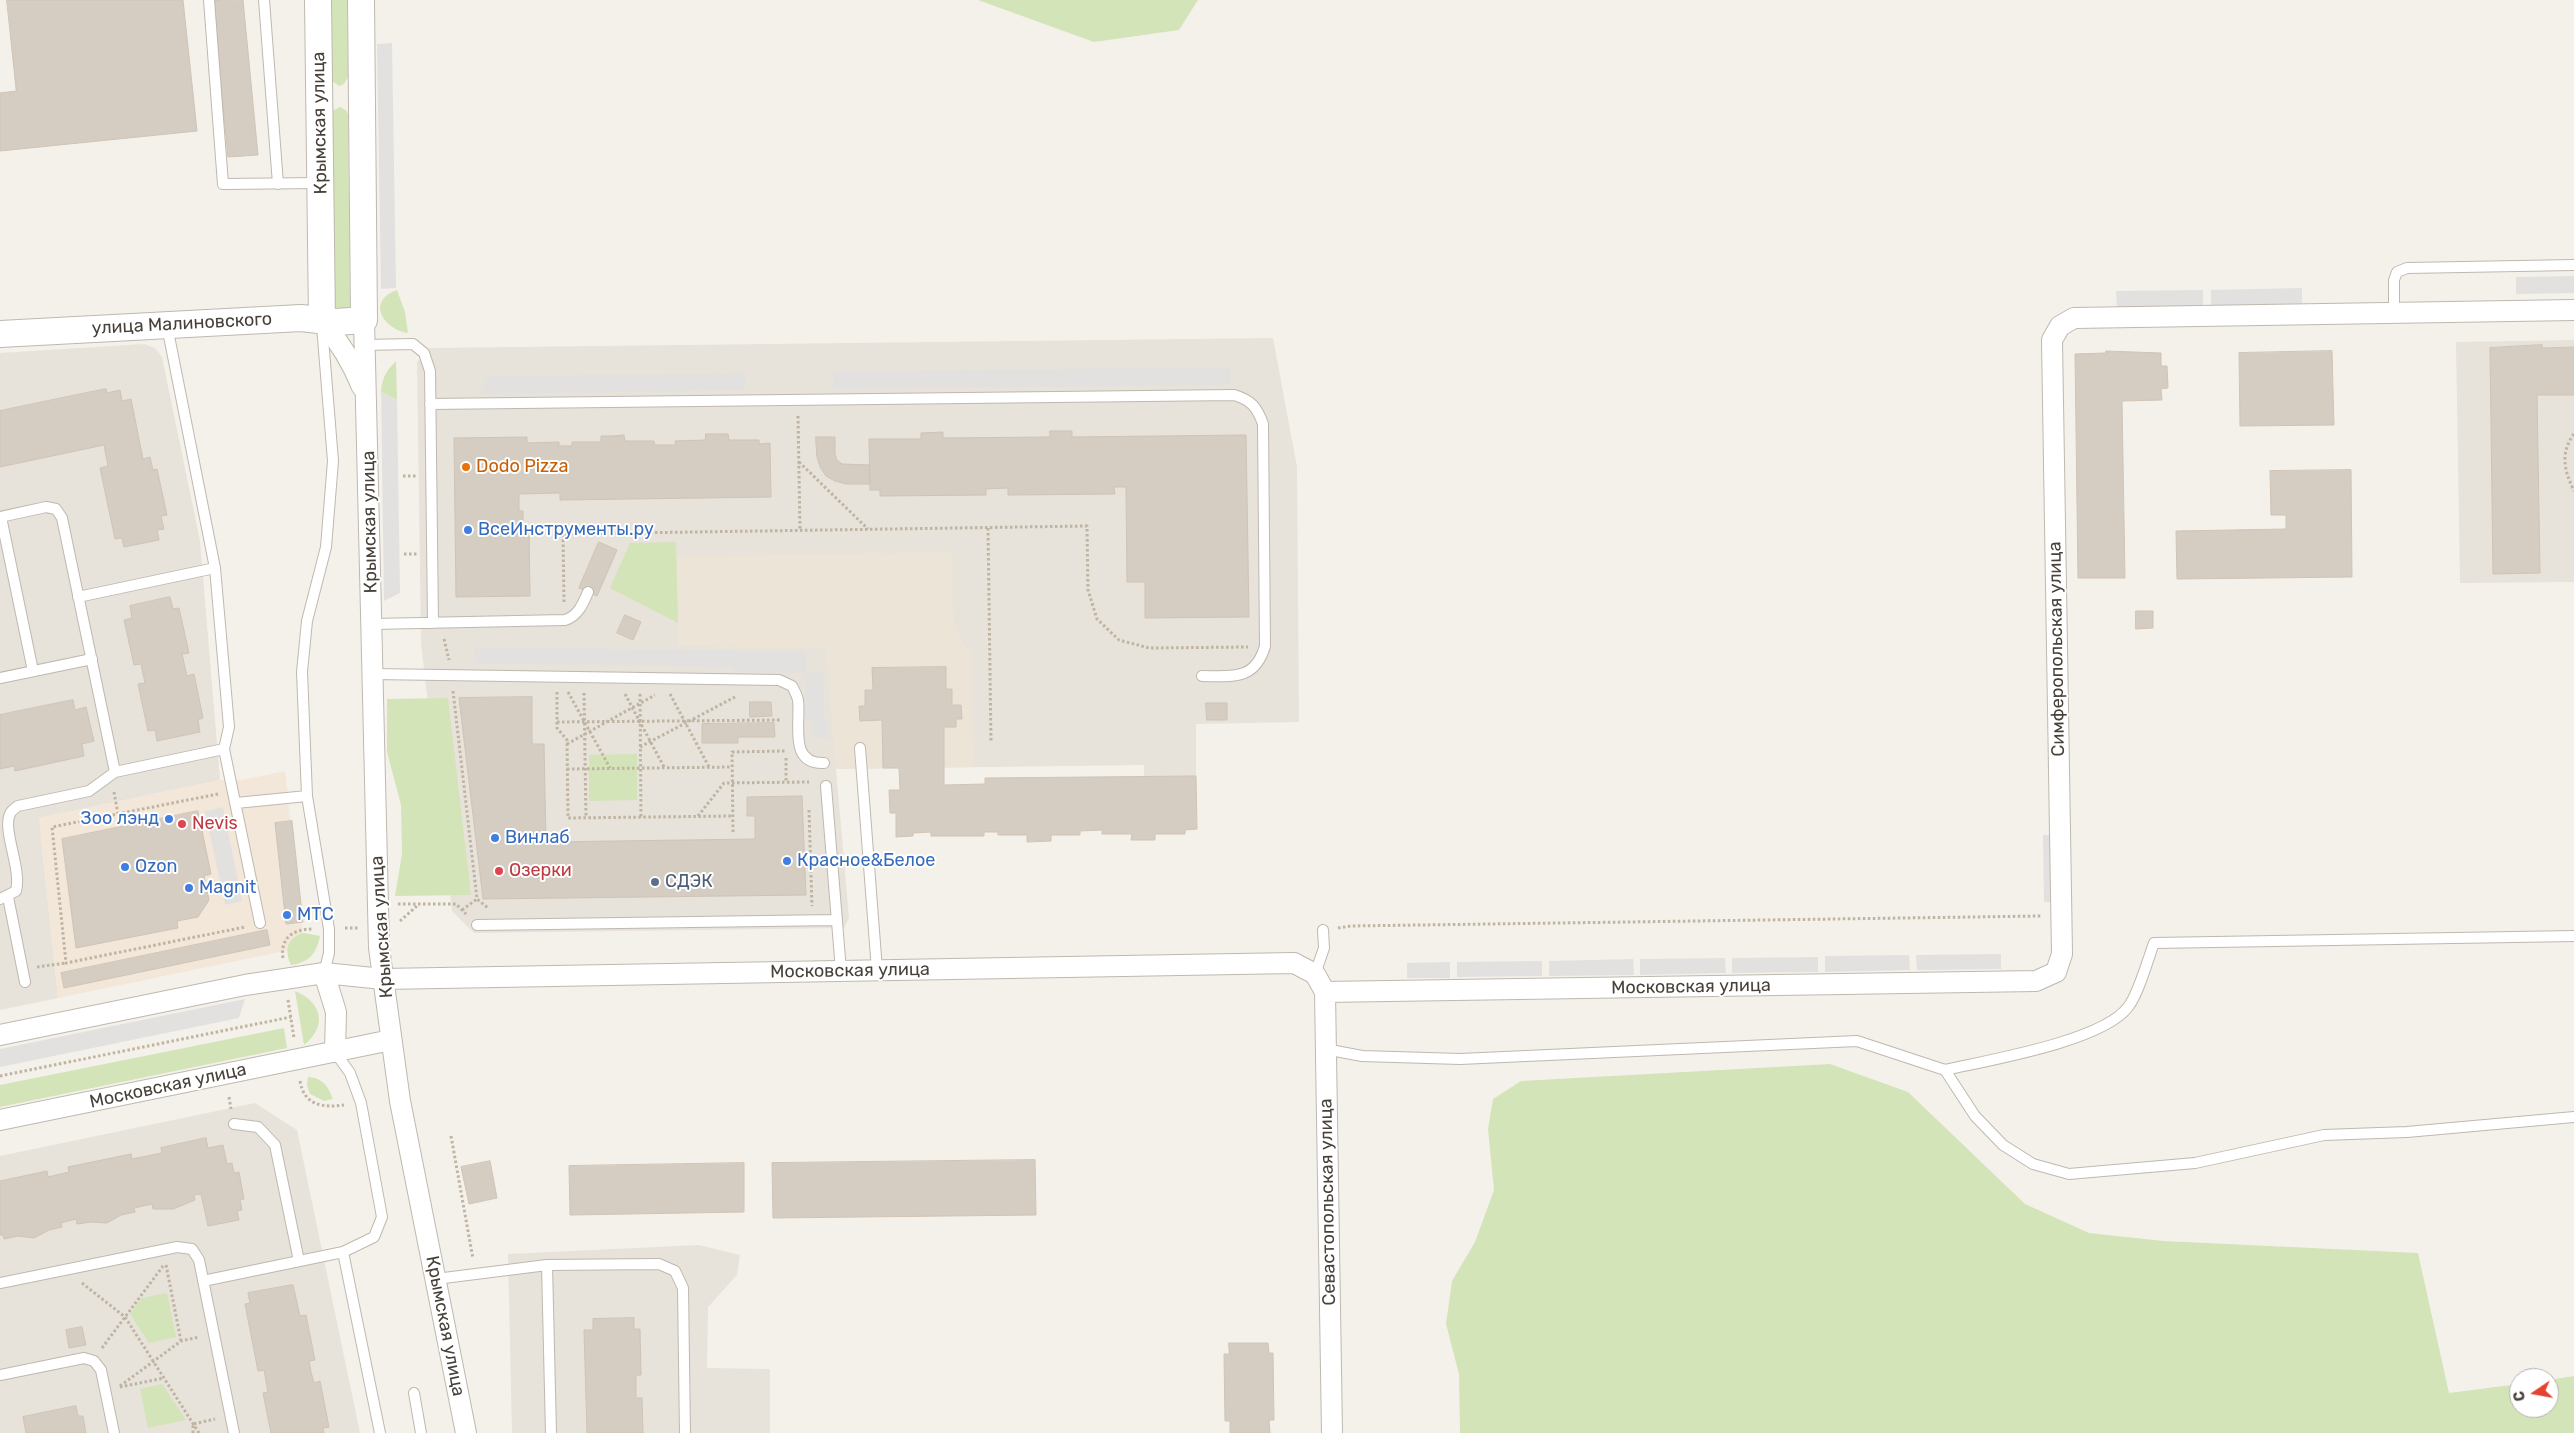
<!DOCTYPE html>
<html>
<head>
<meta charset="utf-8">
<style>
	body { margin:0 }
	#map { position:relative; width:2574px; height:1433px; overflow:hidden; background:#f4f1eb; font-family:Rubik,sans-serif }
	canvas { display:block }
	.north { position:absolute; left:2509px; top:1368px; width:50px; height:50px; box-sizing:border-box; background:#fff; border:1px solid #b6b3b0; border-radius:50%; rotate:258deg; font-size:14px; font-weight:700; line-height:20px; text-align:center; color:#48413a }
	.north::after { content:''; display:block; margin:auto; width:18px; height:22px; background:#e54331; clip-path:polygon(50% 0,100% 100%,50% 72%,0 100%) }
</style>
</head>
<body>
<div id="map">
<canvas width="2574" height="1433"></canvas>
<div class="north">С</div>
</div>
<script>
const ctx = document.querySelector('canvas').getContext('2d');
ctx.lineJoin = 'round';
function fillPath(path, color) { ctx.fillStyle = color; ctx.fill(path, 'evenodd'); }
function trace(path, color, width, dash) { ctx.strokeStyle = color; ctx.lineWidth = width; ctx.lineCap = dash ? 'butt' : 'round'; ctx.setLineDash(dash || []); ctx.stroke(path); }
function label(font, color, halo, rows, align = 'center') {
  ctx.font = font + ' Rubik,sans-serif'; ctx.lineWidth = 4; ctx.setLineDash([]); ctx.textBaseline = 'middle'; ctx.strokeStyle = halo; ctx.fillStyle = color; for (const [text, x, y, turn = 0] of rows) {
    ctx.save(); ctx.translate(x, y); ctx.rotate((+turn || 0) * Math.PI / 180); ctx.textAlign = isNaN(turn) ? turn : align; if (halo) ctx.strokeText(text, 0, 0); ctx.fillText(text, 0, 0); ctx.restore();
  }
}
fillPath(new Path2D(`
	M1273,338l24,129 2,255 -103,2v52l-52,1v-12l-308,4 13,149 -5,10 -370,5 -22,-22 -31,-268 -4,-281 13,-14z
	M2574,340v242l-114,1 -4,-241z
	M144,344l11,4 7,9 38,184 20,239 -181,38 19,180 -58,12v-657z
	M255,1103l42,27 63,303h-360v-277z
	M699,1245l41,10 -3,20 -29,32 -1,61 63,1v64h-258l-4,-179z`), '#e7e2da');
fillPath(new Path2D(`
	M285,771l19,176 -246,51 -19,-180 181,-38h22z`), '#f3e7d9');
fillPath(new Path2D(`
	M952,552l1,73 19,31 1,111 -137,2 -10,-120 -148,-3 -2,-90z`), '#ece5d7');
fillPath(new Path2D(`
	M330,0h17l1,77 -4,7 -5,2 -7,-5z
	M978,0h220l-19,30 -85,12z
	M340,107l7,4 1,4 2,194 -15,1v-4l-3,-195z
	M397,290l8,22 3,21c-25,-4 -42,-32 -11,-43z
	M396,361l1,39 -16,-8c1,-14 5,-21 15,-31z
	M676,542l2,81 -68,-35 20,-45z
	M448,698l23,197 -76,1 7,-42 -1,-49 -14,-53v-53z
	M637,754v46l-48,1v-46z
	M304,933l16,3c-4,18 -10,26 -29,29 -7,-15 -4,-28 13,-32z
	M295,991c27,11 33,35 9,54z
	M284,1028l3,20 -287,59v-22z
	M1830,1064l78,28 117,112 64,29 74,8 255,12 31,140 70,-9v24h30v-28l25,-4v57h-1114l-1,-59 -13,-50 6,-43 23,-39 19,-52 -6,-61 5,-30 28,-18z
	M308,1077c15,1 20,9 25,22l-9,2 -14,-7 -3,-8z
	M167,1293l9,44 -27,6 -19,-29 12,-16z
	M162,1384l24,36 -38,8 -8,-39z`), '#d3e4b8');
fillPath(new Path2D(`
	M392,43l4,245 -15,1 -4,-245z
	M2574,276v17l-58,1v-17z
	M2302,288v17l-91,1v-16z
	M2203,290v16l-86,2 -1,-17z
	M1230,367v18l-397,4v-17z
	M745,373v17l-266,4 10,-18z
	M381,392l16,8 3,193 -16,8z
	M475,647l331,5v21l17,-1 1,48h4l1,18h-16l-1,-17h-6l-1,-48 -73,-1v-5l-257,-4z
	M223,807l19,94 -17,4 -20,-94z
	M2043,835h9l1,67h-9z
	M2001,954v15l-84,1 -1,-15z
	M1909,955l1,15 -85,2v-16z
	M1818,957v15l-86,1v-15z
	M1725,958l1,15 -86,2v-16z
	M1633,959l1,16 -85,1v-15z
	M1542,961v15l-85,1v-15z
	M1450,962v16h-43v-15z
	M245,999l-6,19 -239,49v-18z`), '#e3e1df');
const building = new Path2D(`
	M7,0h176l14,131 -197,20v-58l16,-2z
	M243,0l15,155 -30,2 -15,-156z
	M2542,345v3l32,-1v48h-37l3,178 -47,1 -3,-226z
	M2106,351l55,2v13h6l1,22 -7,1 1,11 -40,1 3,177h-47l-3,-224 31,-1z
	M2332,351l2,74 -94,1 -1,-73z
	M106,389l1,4 13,-3 2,11 9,-2 12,60 7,-2 3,13 4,-1 10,46 -6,1 3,13 -7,1 2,10 -35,7 -2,-9 -7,1 -15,-71 8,-2 -4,-21 -104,22v-56z
	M1050,431h22v6l174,-2 3,182 -104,1v-36h-18l-1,-95h-12l1,7 -107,1v-7l-22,1v6l-106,1v-6h-10l-1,-51h52v-6l22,-1v6l107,-1z
	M706,434h22l1,6h30v4l11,-1 1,54 -211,3v-7l-41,1v17h4v19h6l1,66 -74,1 -2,-159 73,-1v6l32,-1v4h13v-4h29v-6h12l11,-1 1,6h29l1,4h21l-1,-4 30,-1z
	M816,437h19v17l2,6 5,4 27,1 1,19h-24l-11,-3 -9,-5 -6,-9 -3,-10z
	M2351,470l1,107 -175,2 -1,-48 110,-2v-14h-15l-1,-44z
	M599,542l18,8 -20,46 -18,-8z
	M170,597l3,12 6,-1 10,45 -7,1 5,22 7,-2 9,44 -5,2 2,12 -43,9 -2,-11 -7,1 -10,-47 7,-1 -4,-19 -7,1 -10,-45 8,-2 -2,-12z
	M2136,611h17v17l-17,1z
	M625,615l16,7 -8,18 -16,-7z
	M946,667v22h6v16h9l1,14h-6v8h-12v58l41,-1v-6l211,-2 1,53 -12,1v4h-30v6h-24l1,-6h-30v-4l-22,1v4h-29v6l-24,1v-7h-29v-3h-14v4h-53v-4l-18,1v3l-17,1v-24h-6l-1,-23h11l-1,-22h-16l-1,-48 -22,1 -1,-15h6v-16h8l-1,-22z
	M532,697v47h12l2,98 209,-3v-23h-8v-19l55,-1 4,99 -323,4 -24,-201z
	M73,700l2,10 11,-3 8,34 -12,3 2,12 -69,15 -1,-5 -14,3v-54z
	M750,702h21l1,14 -22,1z
	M1206,703h21v17h-20z
	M774,723l1,14h-37v6h-36v-19z
	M198,811l13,63 -7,2 5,24 -11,17 -21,4 1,7 -102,20 -14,-109z
	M292,821l11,101 -17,2 -11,-101z
	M267,930l3,15 -206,43 -3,-15z
	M206,1138l2,10 15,-3 4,19 5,-1 2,10 5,-1 5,27 -4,1 2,10 -5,1 2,9 -31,6 -7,-32 -7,1 1,5 -22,9h-20l-1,-5 -18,4 1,4 -14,3 -14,8 -16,-1 -14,2 -1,-5 -15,4 1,4 -13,3 -15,8 -16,-2 -14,3 -1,-4h-3v-54l47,-10 1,6 21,-5 -1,-5 63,-13 1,5 30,-6 -1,-5z
	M1035,1160l1,55 -263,3 -1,-55z
	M490,1161l7,37 -28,6 -8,-37z
	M744,1163v49l-174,3 -1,-49z
	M293,1285l7,31 6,-1 9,45 -6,1 2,11 3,11 6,-2 9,46 -6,1 1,5h-53l-8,-40 5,-1 -4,-22 -6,1 -13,-67 5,-1 -2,-10z
	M634,1318v11h6l1,46h-5v23h6l1,35h-56l-3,-103h9v-11z
	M82,1327l4,18 -17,3 -3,-18z
	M1229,1343h39l1,10h4l1,67h-5l1,13h-40v-12h-5l-1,-67h5z
	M76,1406l2,10h5l3,17h-60l-3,-16z`);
fillPath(building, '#d5ccc2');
trace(building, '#cfc4b6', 1);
const service = new Path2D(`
	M209,0l14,184 96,-1
	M264,0l14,184
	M2394,313v-33l3,-8 10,-4 167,-3
	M322,326l11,135 -7,86 -19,74 -5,51 5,124 22,133v24l-5,20
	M365,345l48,-1 11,9 6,18 3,252
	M430,404l804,-9c17,5 23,12 29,29l2,222c-10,35 -33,30 -63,30
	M0,517l46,-10 10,2 6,9 53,254
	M1,517l32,154
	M78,597l137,-29
	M372,624l193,-4c13,-4 18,-16 23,-28
	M373,674l406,6 13,6c2,4 5,9 6,14 3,24 -10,64 26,63
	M0,678l92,-19
	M860,748l17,222
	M224,749l36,174
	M826,786l15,185
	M236,803l71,-7
	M8,897l17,85
	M0,899l16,-8c6,-22 -14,-61 -6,-77 1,-3 5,-6 8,-8l71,-15 26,-19 109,-23 5,-22 -14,-159 -48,-242
	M477,925l360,-5
	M1315,974l9,-26 -1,-18
	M1325,1049l37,7 98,3 397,-18 88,29 30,46 28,29 30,19 36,10 126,-11 129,-28 83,-3 167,-15
	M1945,1070c44,-10 158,-29 183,-63 10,-12 20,-48 26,-64l420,-7
	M234,1124l24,3 17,18 24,116
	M343,1252l37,181
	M547,1265l4,168
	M436,1279l111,-14 112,-1 16,7 8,17 2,145
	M203,1281l140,-29 31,-15 8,-20 -21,-114 -11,-30 -15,-21
	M0,1283l177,-36 15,2 7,11 35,173
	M0,1375l84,-17 10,3 7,9 13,63
	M414,1393l7,40`);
const minor = new Path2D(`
	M364,320l15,628 21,153 66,332
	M322,321c18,21 30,41 40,66
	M324,973l12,39 -1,40
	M1325,992l711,-11 20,-9 6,-18 -10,-614 8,-14 14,-8 500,-8
	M0,1035l245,-50 79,-12 59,6 911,-16 21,11 10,18 7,441
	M0,1120l391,-80`);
const tertiary = new Path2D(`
	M318,0l4,321
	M0,334l301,-16 35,4 28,-2 -3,-320`);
trace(service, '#bfb8af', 12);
trace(minor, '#bfb8af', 22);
trace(tertiary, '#bfb8af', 28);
trace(new Path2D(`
	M798,416l2,114
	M2574,434c-14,19 -10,36 0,57
	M799,462l69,67
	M403,476h13
	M988,528l3,215
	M404,554h13
	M564,602l-1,-68 524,-8 1,64 9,29 22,21 30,8 99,-1
	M444,639l5,21
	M453,691l24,208 11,9
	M557,692v36l10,12 1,78 165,-2
	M568,692l42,76
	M584,693l2,124
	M625,694l39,73
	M640,694l1,123
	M670,694l39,73
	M557,722l225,-2
	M567,744l88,-49
	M640,747l95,-50
	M786,758v24
	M567,769l165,-2
	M114,792l4,22
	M218,794l-166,33 14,136 179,-36
	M809,810l3,96
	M698,816l26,-33 85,-1
	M733,832l-1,-80 53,-1
	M398,904h58l10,10
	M462,910l15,-11
	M400,921l18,-16
	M345,928h13
	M1338,928l13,-2 690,-10
	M283,958c-3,-21 11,-29 30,-29
	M37,967l29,-4
	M288,1000l6,38
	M0,1076l291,-59
	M300,1081c4,24 22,27 44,24
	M229,1097l2,12
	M451,1136l22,123
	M166,1265l15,76
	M82,1283l43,34 74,116
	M102,1348l61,-82
	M120,1386l61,-45 18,-4
	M120,1387l44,-9
	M193,1433v-9l22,-5`), '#bfb3a1', 3, [2.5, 2.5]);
trace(service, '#fff', 10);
trace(minor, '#fff', 20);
trace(tertiary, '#fff', 26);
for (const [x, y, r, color] of [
	[466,467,5,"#e8710a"],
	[468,530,5,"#3f7fe0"],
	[169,819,5,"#3f7fe0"],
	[182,824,5,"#e0444e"],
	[495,838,5,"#3f7fe0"],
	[787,861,5,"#3f7fe0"],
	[125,867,5,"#3f7fe0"],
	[499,871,5,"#e0444e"],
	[655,882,5,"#5c6f8a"],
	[189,888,5,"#3f7fe0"],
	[287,915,5,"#3f7fe0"]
]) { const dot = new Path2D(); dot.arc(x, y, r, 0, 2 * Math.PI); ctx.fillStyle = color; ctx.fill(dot); trace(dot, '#fff', 2); }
label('18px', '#48413a', '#fff', [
	["Крымская улица",320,123,-91],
	["улица Малиновского",182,324,-3],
	["Крымская улица",370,522,-91],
	["Симферопольская улица",2057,649,-91],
	["Крымская улица",382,927,-94],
	["Московская улица",850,971,-1],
	["Московская улица",1691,987,-1],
	["Московская улица",168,1086,-12],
	["Севастопольская улица",1328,1202,-91],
	["Крымская улица",445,1326,79]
]);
label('18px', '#c56008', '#fff', [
	["Dodo Pizza",476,467]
], 'left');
label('18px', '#366cbe', '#fff', [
	["ВсеИнструменты.ру",478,530],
	["Зоо лэнд",159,819,"right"],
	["Винлаб",505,838],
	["Красное&Белое",797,861],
	["Ozon",135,867],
	["Magnit",199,888],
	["МТС",297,915]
], 'left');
label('18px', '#be3a42', '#fff', [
	["Nevis",192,824],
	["Озерки",509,871]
], 'left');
label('18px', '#4e5e75', '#fff', [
	["СДЭК",665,882]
], 'left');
</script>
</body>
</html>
